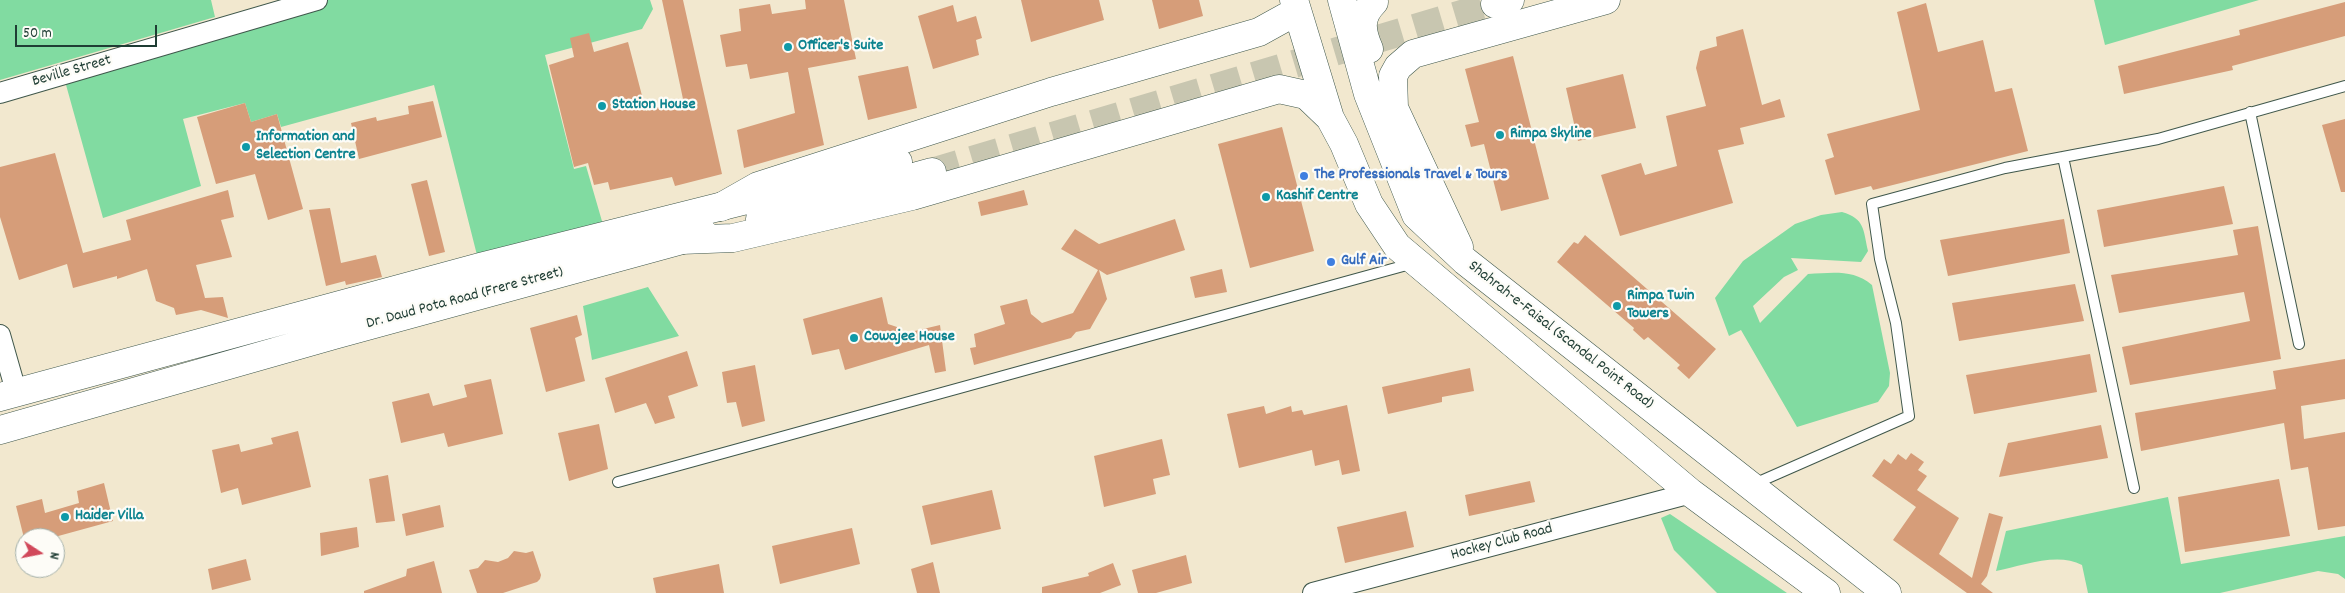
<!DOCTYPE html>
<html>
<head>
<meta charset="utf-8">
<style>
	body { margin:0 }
	#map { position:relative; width:2345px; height:593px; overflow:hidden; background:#f2e8cf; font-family:Dekko,sans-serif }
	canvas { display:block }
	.north { position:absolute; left:15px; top:528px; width:50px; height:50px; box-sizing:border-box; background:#fdfcf7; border:1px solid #a4b0a9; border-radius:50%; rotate:101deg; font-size:14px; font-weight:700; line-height:20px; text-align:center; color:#1f3d34 }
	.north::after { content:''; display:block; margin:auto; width:18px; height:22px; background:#d1495b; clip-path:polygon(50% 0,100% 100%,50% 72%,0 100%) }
	.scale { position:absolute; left:15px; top:25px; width:142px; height:22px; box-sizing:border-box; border:2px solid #1f3d34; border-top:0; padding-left:6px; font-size:15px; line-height:18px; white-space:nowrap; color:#1f3d34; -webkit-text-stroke:4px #fdfcf7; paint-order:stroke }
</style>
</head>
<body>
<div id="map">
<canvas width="2345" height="593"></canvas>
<div class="north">N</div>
<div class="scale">50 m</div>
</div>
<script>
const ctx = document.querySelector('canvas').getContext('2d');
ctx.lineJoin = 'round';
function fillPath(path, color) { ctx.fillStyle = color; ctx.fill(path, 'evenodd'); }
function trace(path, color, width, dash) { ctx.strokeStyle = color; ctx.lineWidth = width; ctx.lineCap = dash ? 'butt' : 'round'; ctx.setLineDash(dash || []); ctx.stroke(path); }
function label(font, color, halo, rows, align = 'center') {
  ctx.font = font + ' Dekko,sans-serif'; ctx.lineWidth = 4.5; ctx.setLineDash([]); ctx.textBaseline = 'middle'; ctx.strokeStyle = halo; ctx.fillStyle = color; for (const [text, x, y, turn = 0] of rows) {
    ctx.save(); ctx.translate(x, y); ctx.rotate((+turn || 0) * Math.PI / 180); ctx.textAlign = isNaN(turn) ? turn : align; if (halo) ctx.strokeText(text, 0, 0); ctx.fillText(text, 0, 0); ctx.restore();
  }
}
fillPath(new Path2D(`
	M0,0h211l4,17 -215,63z
	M317,0h333l3,9 -11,20 -97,26 29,114 12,-3 20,69 -126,32 -46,-182 -153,42 -4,-13 -26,8 -6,-19 -62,16 18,67 -98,32 -40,-144z
	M2094,0h165l-154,45z
	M1842,212c23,7 21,17 26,39l-7,11 -70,-4 7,12 -14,7 -31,29 7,17 48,-49c24,-1 45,-5 64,11l18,88 -1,13 -11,16 -81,25 -56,-97 -12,6 -14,-38 28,-37 52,-37 26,-9z
	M648,287l31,49 -87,24 -9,-54z
	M2168,497l13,67 164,-28v43l-7,-5 -20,-3 -98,22h-132l-6,-28c-25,-13 -60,1 -86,6l10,-40z
	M1670,514l117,79h-70l-43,-43 -13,-32z`), '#81dba1');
fillPath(new Path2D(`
	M662,0h21l39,174 -47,12 -3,-9 -62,13 -2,-8 -14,3 -6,-22 -14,4 -25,-102 25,-8 -4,-19 19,-5 5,19 34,-10 18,69 37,-12z
	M805,0h39l12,59 -48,9 16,77 -80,23 -7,-38 58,-17 -7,-41 -38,7 -3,-15 -21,3 -6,-32 21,-4 -2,-22 31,-5 2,10 34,-5z
	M1021,0h78l5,20 -73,22z
	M1152,0h47l4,16 -44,13z
	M2345,2v34l-113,30 1,4 -109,24 -6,-28 122,-31 -1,-5z
	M1926,3l12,49 45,-12 12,52 17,-4 16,63 -155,39 -2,-4 -36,9 -10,-35 9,-3 -7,-23 93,-24 -23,-98z
	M953,5l4,17 19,-6 6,22 -6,2 3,15 -46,14 -15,-53z
	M1743,29l19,76 18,-6 5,18 -45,11 4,16 -26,6 15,53 -113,33 -19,-61 40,-12 4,12 32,-9 -11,-50 40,-10 -10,-38 4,-17 17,-5 -1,-9z
	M1513,56l36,143 -48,12 -17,-67 -13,3 -6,-22 14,-3 -14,-53z
	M908,66l9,42 -49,12 -10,-44z
	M1623,74l13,54 -58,13 -12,-53z
	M433,101l9,36 -83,22 -8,-36 25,-6 1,4 32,-7 -1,-8z
	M245,103l6,19 26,-8 26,95 -35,11 -13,-46 -39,10 -19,-67z
	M2345,119v73h-4l-19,-67z
	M1282,127l32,124 -64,17 -32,-124z
	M55,153l28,100 48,-13 -5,-20 102,-30 6,27 -13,3 11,37 -36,8 9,33 18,-1 5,21 -27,-8 -25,5 -2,-7 -18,-7 -9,-32 -30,10v-3l-44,12 -6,-24 -48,16 -19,-63v-50z
	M427,180l18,72 -16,4 -18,-72z
	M2224,186l9,38 -129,23 -7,-37z
	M1024,190l4,15 -47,11 -3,-14z
	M330,208l11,55 35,-8 6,22 -36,8 -1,-4 -19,5 -17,-76z
	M1175,219l10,31 -78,25 -8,-5 8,29 -17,30 -14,3 -5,6 -97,27 -4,-17 6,-1 -2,-13 31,-10 -5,-18 27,-7 4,15 11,9 31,-10 25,-43 -37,-21 14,-20 24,15z
	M2064,219l6,34 -122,23 -8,-36z
	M2258,226l23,133 -151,26 -8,-38 128,-26 -6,-29 -125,21 -8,-38 127,-20 -5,-25z
	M1585,235l131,114 -27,30 -12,-11 3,-3 -32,-28 -4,3 -11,-10 1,-2 -77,-66 17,-20 4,2z
	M1222,269l5,23 -32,6 -5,-21z
	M2075,284l9,37 -125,20 -7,-38z
	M882,297l6,27 9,3 1,8 42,-10 6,46 -11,2 -6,-28 -84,25 -6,-21 -27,6 -9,-36z
	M577,315l5,20 -7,3 10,43 -39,11 -16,-64z
	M687,351l11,35 -30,10 7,22 -20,6 -9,-21 -31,10 -10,-35z
	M2090,354l7,38 -123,22 -8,-39z
	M2345,359v40l-44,7 3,33 41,-7v94l-27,4 -10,-63 -17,3 -7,-47 -143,28 -6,-38 141,-24 -3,-18z
	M755,365l10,56 -23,6 -6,-25 -9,1 -5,-31z
	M1470,368l4,23 -32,6v5l-54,12 -6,-27z
	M491,379l12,55 -55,13 -4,-14 -43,10 -9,-41 37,-9 4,13 34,-9 -3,-12z
	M1347,405l13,66 -18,4 -3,-15 -24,6 -3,-16 -73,18 -12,-54 37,-8 2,8 25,-8 1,6 10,-2 2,5z
	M599,424l9,45 -39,12 -11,-48z
	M2101,425l7,33 -109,19 9,-34z
	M298,431l13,56 -69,18 -4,-17 -17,5 -9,-43 27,-6 2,8 32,-8 -2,-6z
	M1162,439l8,36 -17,4 3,15 -52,13 -10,-51z
	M1911,453l13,9 -6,8 9,6 -10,14 42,28 -20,36 33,24 17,-65 14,4 -16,59 -6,8 12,9h-26l-74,-53 23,-33 -44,-31 12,-17 7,5 7,-10 8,6z
	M388,475l7,46 -19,2 -7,-44z
	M2279,479l11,57 -105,16 -7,-55z
	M1530,481l5,21 -66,14 -4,-21z
	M104,483l9,38 -62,17h-27l-8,-32 26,-7 3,14 34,-10 -2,-12z
	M992,490l9,39 -70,16 -9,-39z
	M440,505l4,22 -38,9 -4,-22z
	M1406,511l8,36 -69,16 -8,-36z
	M357,527l2,20 -38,9 -1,-23z
	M852,528l8,36 -80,20 -8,-38z
	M514,551l12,2 7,-2 8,24 -1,4 -3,3 -34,11h-26l-8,-23 9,-2 7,-8 13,2 10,-4z
	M1186,555l6,28 -36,10h-18l-6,-23z
	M246,559l5,21 -39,10 -4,-21z
	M434,561l8,32h-78v-2l42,-15 1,-7z
	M933,562l7,31h-23l-6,-24z
	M1113,563l8,22 -21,8h-58v-6l47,-11 -1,-3z
	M719,564l5,29h-68l-3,-15z`), '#d69d79');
trace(new Path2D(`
	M932,172l563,-168`), '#c8c6b0', 28, [28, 14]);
const service = new Path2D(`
	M2250,112l49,232
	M2063,157l71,331
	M618,482l796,-219
	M1754,484l155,-68 -13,-93 -16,-64 -8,-55 133,-36 153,-29 187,-53`);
const minor = new Path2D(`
	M0,93l317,-93
	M0,335l16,56
	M1313,593l378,-100`);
const secondary = new Path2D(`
	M1495,4l15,-4
	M760,219l172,-47
	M0,397l480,-130 418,-105
	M0,430l334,-95 370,-101`);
const trunk = new Path2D(`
	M1294,0l36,118 14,26 25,60 28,42 294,247 135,100
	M1342,0l26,94 48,121 49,46 422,332
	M1369,49c-8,-18 -10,-32 5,-47
	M721,207l37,-21 293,-94 208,-60 38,-21
	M681,240l52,-2 179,-42 367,-107 27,6 24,23
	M1459,247l-65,-139 -1,-32 5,-9 15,-13 193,-54`);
trace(service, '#3f574b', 12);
trace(minor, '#3f574b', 22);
trace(secondary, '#3f574b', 29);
trace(trunk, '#3f574b', 29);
trace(service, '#fff', 10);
trace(minor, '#fff', 20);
trace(secondary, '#fff', 28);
trace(trunk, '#fff', 28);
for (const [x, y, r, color] of [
	[788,47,5,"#0f9aa8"],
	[602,106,5,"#0f9aa8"],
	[1500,135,5,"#0f9aa8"],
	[246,147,5,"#0f9aa8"],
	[1304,176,5,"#3f7fe0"],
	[1266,197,5,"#0f9aa8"],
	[1331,262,5,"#3f7fe0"],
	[1617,306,5,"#0f9aa8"],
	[854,338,5,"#0f9aa8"],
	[65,517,5,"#0f9aa8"]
]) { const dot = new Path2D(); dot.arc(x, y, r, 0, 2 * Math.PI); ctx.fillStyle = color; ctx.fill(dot); trace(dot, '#fdfcf7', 2); }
label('bold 16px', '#0d838f', '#fdfcf7', [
	["Officer's Suite",798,47],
	["Station House",612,106],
	["Rimpa Skyline",1510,135],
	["Information and",256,138],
	["Selection Centre",256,156],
	["Kashif Centre",1276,197],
	["Rimpa Twin",1627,297],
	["Towers",1627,315],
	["Cowajee House",864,338],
	["Haider Villa",75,517]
], 'left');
label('16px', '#1f3d34', '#fdfcf7', [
	["Beville Street",72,72,-16],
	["Dr. Daud Pota Road (Frere Street)",465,299,-15],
	["Shahrah-e-Faisal (Scandal Point Road)",1560,336,38],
	["Hockey Club Road",1502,543,-15]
]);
label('bold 16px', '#366cbe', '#fdfcf7', [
	["The Professionals Travel & Tours",1314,176],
	["Gulf Air",1341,262]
], 'left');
</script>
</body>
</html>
